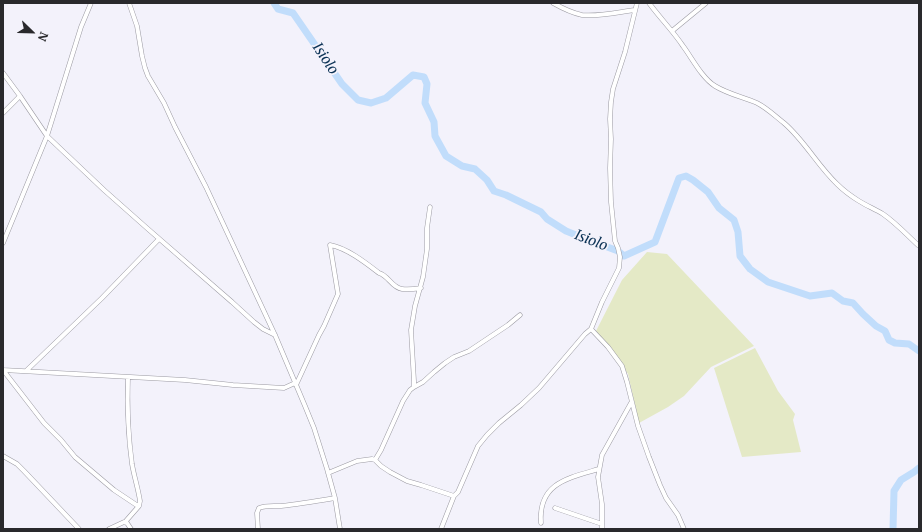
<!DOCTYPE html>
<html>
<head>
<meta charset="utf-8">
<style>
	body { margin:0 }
	#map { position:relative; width:922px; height:532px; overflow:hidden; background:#f3f2fb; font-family:Merriweather,serif }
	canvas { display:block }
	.frame { position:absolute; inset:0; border:4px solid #29292c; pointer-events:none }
	.north { position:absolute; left:12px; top:12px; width:40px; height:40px; -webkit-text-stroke:3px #f3f2fb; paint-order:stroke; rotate:113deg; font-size:11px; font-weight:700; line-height:16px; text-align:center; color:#29292c }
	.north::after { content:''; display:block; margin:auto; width:14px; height:18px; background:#29292c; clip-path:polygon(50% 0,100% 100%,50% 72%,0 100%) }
</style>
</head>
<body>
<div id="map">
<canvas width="922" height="532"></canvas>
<div class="frame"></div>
<div class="north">N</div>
</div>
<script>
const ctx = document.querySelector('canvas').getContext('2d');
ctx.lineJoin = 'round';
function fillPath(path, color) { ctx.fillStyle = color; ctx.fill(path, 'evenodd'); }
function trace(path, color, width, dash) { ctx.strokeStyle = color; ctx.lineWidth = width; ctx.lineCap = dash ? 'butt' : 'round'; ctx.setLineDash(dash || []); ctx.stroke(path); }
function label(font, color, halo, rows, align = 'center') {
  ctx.font = font + ' Merriweather,serif'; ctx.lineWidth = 3.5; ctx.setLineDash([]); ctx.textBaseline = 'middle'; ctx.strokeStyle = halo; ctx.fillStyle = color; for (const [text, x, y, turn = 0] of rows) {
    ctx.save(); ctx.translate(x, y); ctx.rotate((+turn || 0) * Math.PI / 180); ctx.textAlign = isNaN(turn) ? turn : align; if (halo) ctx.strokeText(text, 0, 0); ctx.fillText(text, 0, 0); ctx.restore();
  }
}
fillPath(new Path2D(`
	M647,252l20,2 87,92 -43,21 -27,29 -16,11 -29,16 -11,-49 -16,-23 -16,-20 26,-51z
	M755,348l23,43 17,23 -2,6 8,32 -59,5 -28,-89z`), '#e4e9c6');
trace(new Path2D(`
	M274,3l4,6 15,4 49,71 16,16 13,3 15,-5 27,-23 11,2 3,7 -2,19 9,19 1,14 11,20 16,10 13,3 12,11 7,11 12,4 35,17 6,7 19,12 20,8 32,12 6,5 31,-14 24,-64 7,-2 7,4 15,12 11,16 15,12 4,12 2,24 10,13 18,13 42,14 22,-3 11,8 10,2 10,11 13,12 9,5 4,9 6,3 14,1 10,7
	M893,529l1,-38 7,-11 13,-8 5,-4`), '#c1ddfb', 7);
const street = new Path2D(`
	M129,3l8,23 5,30 3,12 3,8 16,27 11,24 31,60 69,148 30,71 9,22 13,41 8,29 5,31
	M553,3c9,5 19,10 29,12 16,2 37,-3 53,-5
	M649,3c11,15 24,28 34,43 9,12 19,32 32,40 13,8 28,11 42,17 10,5 18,13 27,20 21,18 33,42 53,61 7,7 14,12 22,17 8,5 16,8 24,13 13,9 24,21 36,32
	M672,31l34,-28
	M3,73l17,23
	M3,113l17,-17 27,40 57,54 44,39 84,73 22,20 9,7 12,6
	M3,243l44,-107 34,-109 10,-24
	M591,329l17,18 14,19 5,16 11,44 11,31 11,28 6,13 12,17 6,14
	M3,370l182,10 48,5 51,3 11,-5
	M3,370l41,53 17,17 14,17 39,33 24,16
	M26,371l76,-73 57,-59
	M296,385l23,-50 5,-9 14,-32 -8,-49c17,3 36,18 49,28 9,2 13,15 23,16 6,1 13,0 19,-1
	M414,387v-6l-3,-51 4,-24 8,-29 4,-28v-21l3,-21
	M3,456l14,8 7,7 55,58
	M375,460l6,-10 22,-49 7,-11 4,-3 9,-5 11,-10 11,-9 9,-6 15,-6 39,-26 12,-10
	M328,473l29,-12 15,-2 3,1 6,6 9,6 17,9 14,4 33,11
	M555,508l47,16
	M125,522l14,-16 1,-5c-2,-13 -6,-25 -8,-37 -4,-29 -5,-58 -4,-87
	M541,523c-3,-40 27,-45 58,-54
	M109,529l15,-7 3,1 4,6
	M258,529l-1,-16 2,-5c7,-3 15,-2 22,-2 18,-2 36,-5 54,-8
	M441,529l13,-33 4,-4 20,-46 9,-11 12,-12 22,-18 18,-17 46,-54 6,-5 11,-27 17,-34 1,-11 -2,-9 -3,-7 -4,-39 -1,-34 1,-29 -1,-20 1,-17 2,-13 12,-37 12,-49
	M602,529v-25l-4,-27 4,-22 29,-52`);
trace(street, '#9b9aa2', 5);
trace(street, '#fff', 4);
label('italic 14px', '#0b3255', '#f3f2fb', [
	["Isiolo",325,59,56],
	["Isiolo",591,241,21]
]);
</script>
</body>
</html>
